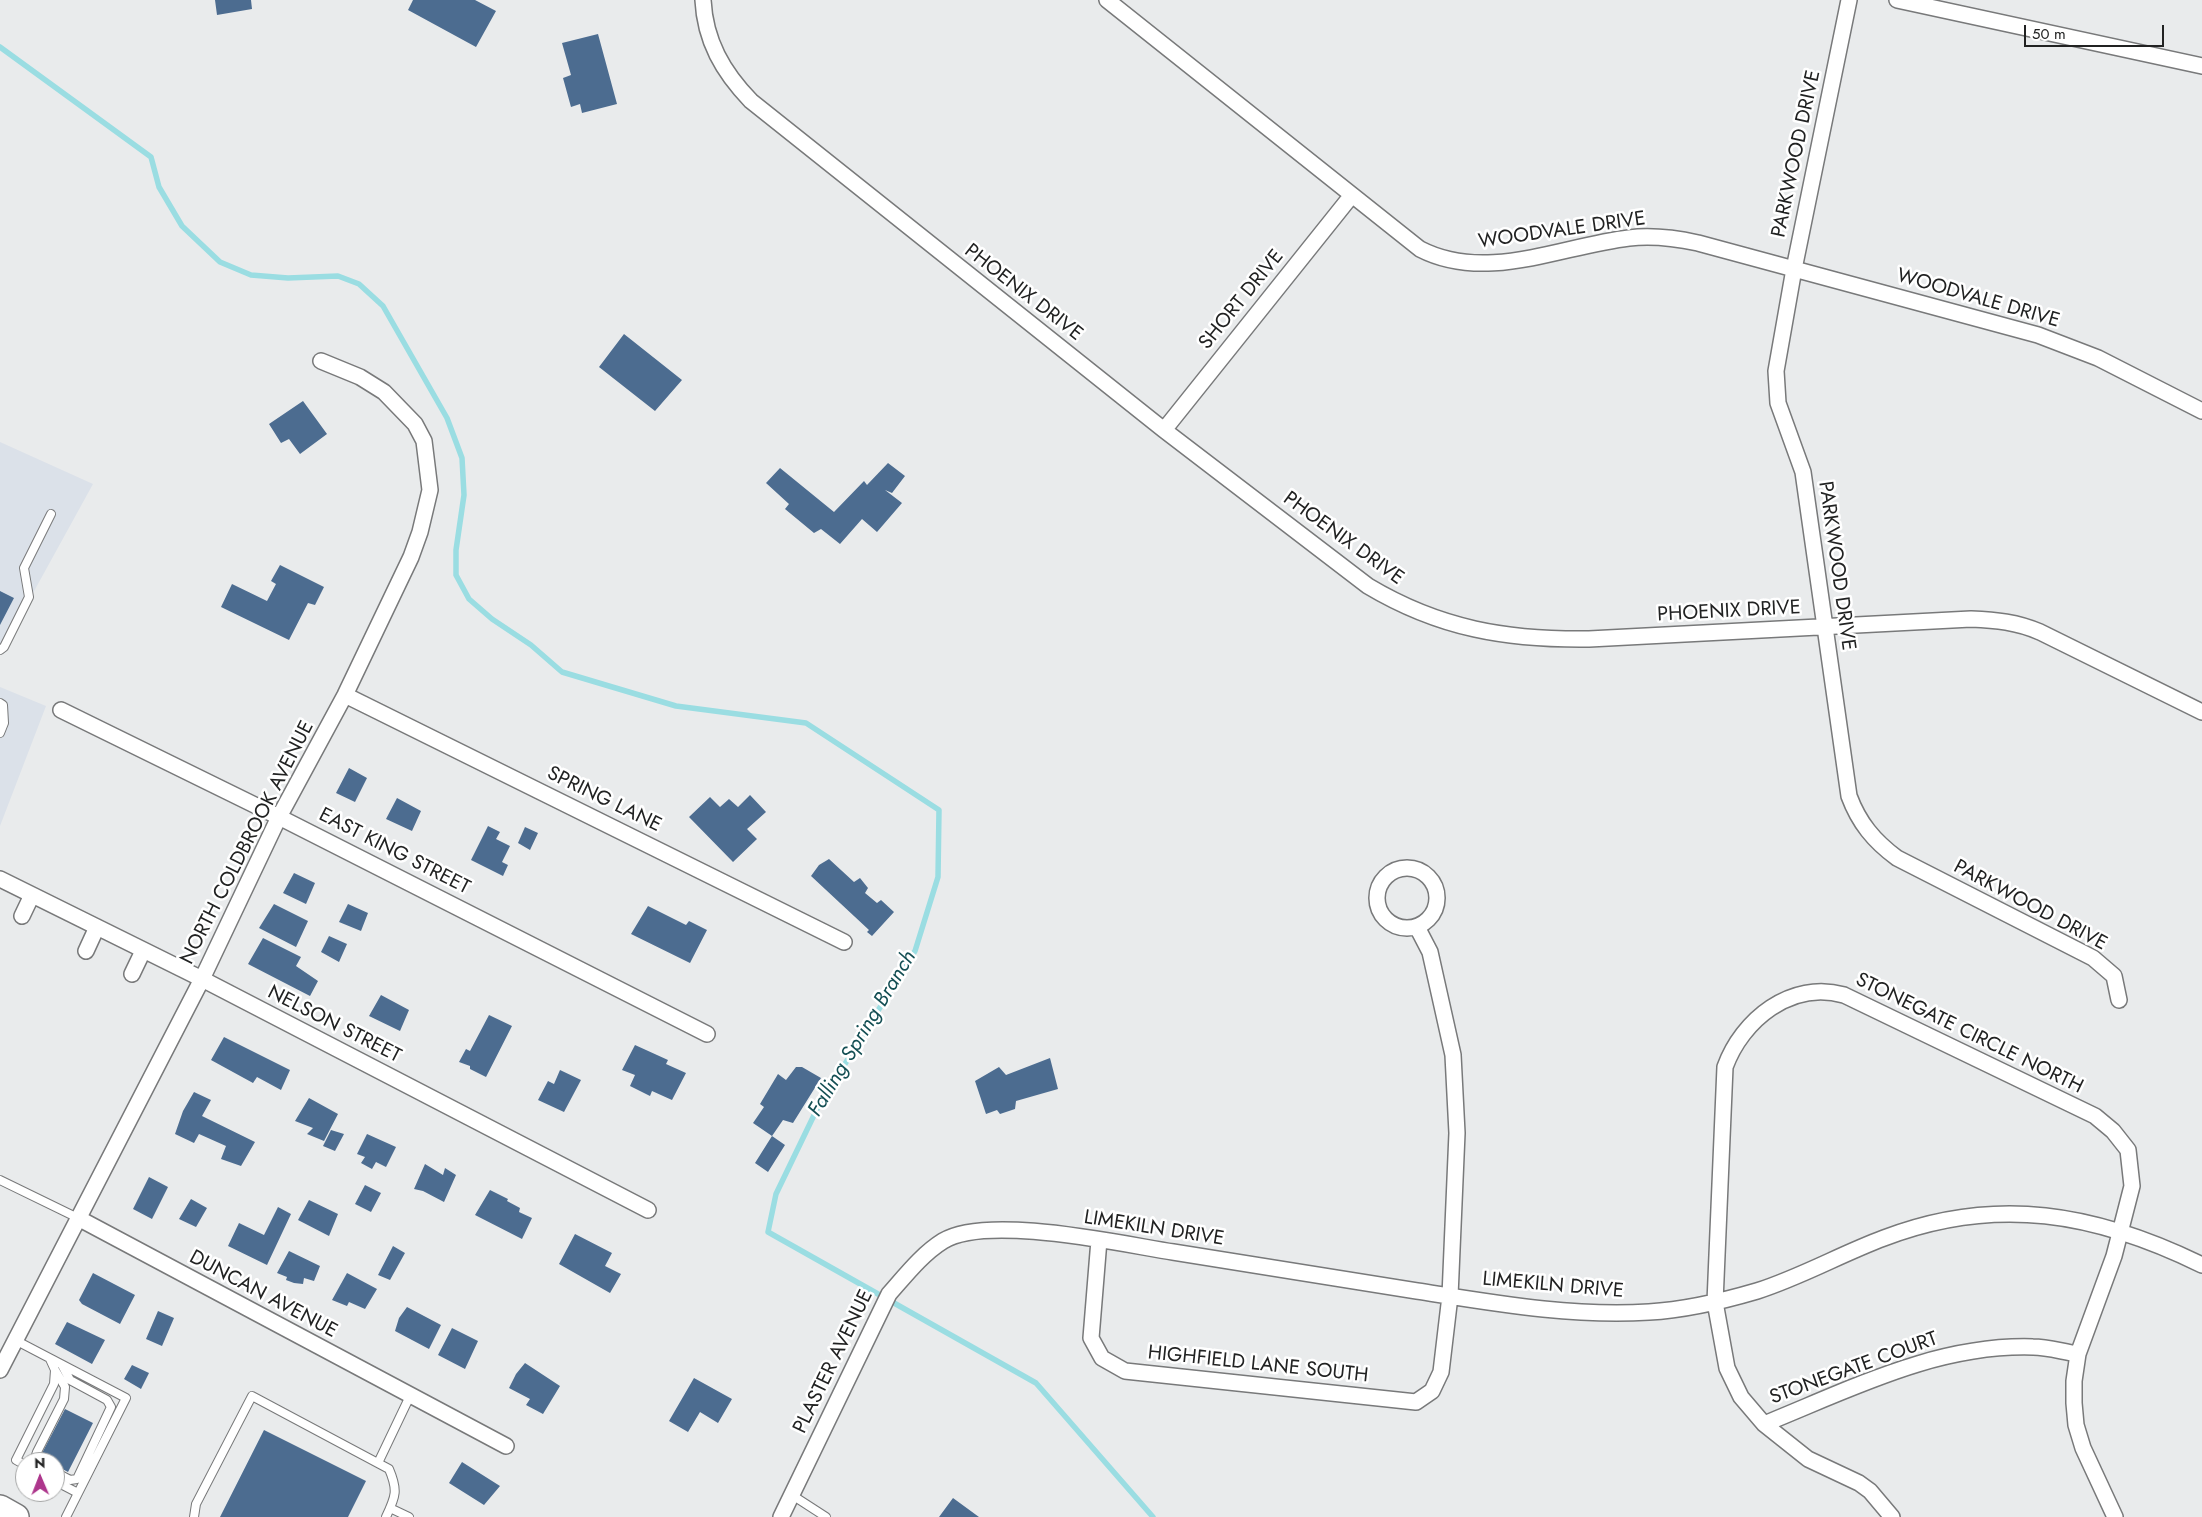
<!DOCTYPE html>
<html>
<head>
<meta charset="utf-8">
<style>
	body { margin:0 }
	#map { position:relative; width:2202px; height:1517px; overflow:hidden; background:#e9ebec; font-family:Jost,sans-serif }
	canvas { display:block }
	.north { position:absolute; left:15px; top:1452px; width:50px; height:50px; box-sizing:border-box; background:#fff; border:1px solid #a6a7a7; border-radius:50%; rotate:359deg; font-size:14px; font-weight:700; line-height:20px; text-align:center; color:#212222 }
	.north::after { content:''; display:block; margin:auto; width:18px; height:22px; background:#ad368c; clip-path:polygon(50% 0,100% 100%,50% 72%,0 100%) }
	.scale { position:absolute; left:2024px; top:25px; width:140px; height:22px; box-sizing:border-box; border:2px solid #212222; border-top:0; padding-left:6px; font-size:15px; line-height:18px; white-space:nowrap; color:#212222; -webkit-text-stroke:4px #fff; paint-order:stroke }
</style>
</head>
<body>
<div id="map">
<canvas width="2202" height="1517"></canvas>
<div class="north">N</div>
<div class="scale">50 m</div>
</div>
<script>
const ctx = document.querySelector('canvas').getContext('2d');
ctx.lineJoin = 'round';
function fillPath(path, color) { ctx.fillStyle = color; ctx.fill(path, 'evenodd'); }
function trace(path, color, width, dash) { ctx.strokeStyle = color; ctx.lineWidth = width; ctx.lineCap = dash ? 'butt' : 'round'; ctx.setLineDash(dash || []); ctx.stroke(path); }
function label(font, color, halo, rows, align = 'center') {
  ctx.font = font + ' Jost,sans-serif'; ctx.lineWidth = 5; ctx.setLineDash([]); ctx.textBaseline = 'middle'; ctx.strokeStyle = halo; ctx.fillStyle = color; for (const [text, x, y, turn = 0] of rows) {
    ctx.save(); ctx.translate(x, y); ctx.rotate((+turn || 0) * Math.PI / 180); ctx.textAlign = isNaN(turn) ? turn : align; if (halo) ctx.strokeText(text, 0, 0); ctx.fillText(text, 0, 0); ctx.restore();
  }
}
fillPath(new Path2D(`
	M0,442l93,42 -93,169z
	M0,687l46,19 -46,120z`), '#dbe1e9');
trace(new Path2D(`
	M0,47l151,110 8,30 23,39 38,36 31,13 37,3 50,-2 21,8 24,22 64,112 15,40 2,37 -8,55v25l13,24 23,20 39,26 31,27 114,34 130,17 133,87 -1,67 -23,74 -98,158 -41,85 -8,38 268,151 117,134`), '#9adde2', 5.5);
fillPath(new Path2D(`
	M215,0h36l1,9 -35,6z
	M413,0h62l21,11 -20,36 -68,-37z
	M598,34l19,70 -35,9 -2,-9 -9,3 -8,-29 8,-3 -9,-32z
	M624,334l58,46 -27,31 -56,-44z
	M303,401l24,33 -27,20 -11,-15 -8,4 -12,-19z
	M888,463l17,13 -13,17 -7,-3 17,13 -25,29 -15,-13 -22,25 -19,-15 -7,4 -29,-24 4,-5 -23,-21 14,-15 54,44 30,-31 3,4z
	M280,565l44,22 -9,18 -7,-2 -19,37 -68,-33 11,-23 35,17 9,-17 -5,-3z
	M0,591l14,7 -14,27z
	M349,768l18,10 -12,24 -19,-9z
	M750,795l16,17 -19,17 10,10 -24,23 -44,-45 21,-20 10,10 9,-8 9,8z
	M397,798l24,13 -9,20 -26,-12z
	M488,826l12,6 -4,7 14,7 -8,16 6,3 -5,11 -32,-16z
	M525,827l13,6 -8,17 -12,-7z
	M829,859l25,23 6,-4 8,10 -3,5 12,10 4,-3 13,12 -22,24 -5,-4 2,-2 -58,-54 8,-11z
	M294,873l21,10 -9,21 -23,-11z
	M274,904l34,17 -12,26 -37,-19z
	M348,904l20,9 -7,18 -22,-9z
	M648,906l38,19 3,-4 18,9 -17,33 -59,-29z
	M329,936l18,8 -8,18 -18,-10z
	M263,938l38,19 -5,9 22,15 -8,15 -62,-32z
	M381,995l28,15 -9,21 -31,-15z
	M489,1015l23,11 -26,51 -16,-8v-3l-11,-4 7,-13 4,2z
	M224,1037l66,33 -9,20 -24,-13 -4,6 -42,-23z
	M635,1045l33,15 -2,4 20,9 -14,27 -20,-9 -2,5 -20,-10 5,-11 -13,-5z
	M1050,1058l8,31 -42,12 -1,8 -15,5 -3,-4 -11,4 -11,-33 24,-14 7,8z
	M796,1067h6l19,11 -28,45 -10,-3 -11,16 13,9 -17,27 -13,-9 17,-27 -19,-13 11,-16 -4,-3 18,-30 8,6z
	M560,1070l21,10 -17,32 -26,-12 10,-19 6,3z
	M194,1092l17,8 -9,16 53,26 -14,24 -20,-7 5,-13 -27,-12 -5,9 -19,-9 8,-23z
	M309,1098l29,16 -14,27 -17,-7 6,-6 -18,-7z
	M331,1130l13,4 -9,17 -12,-5z
	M367,1134l29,13 -10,20 -10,-5 -4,7 -11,-6 4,-6 -8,-3z
	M425,1164l18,11 2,-7 11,7 -12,27 -21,-11 -9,-2z
	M149,1177l19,10 -16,32 -19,-10z
	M365,1185l16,8 -10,19 -16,-8z
	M490,1190l18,9 -1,2 13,7 -1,4 13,6 -10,21 -47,-24z
	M191,1199l16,9 -11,19 -17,-8z
	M309,1200l29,14 -9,22 -31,-16z
	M278,1207l13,7 -24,51 -39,-19 11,-23 25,12z
	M575,1234l37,19 -7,13 16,8 -11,19 -51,-29z
	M393,1246l12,7 -15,27 -12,-5z
	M289,1251l31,15 -6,15 -10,-3 -1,6 -9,-1 -8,-3 1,-3 -10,-4z
	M93,1273l42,22 -15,29 -38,-20 -3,-4z
	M347,1273l30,16 -12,20 -16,-7 -2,4 -15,-6z
	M407,1307l34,18 -12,24 -34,-18 4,-13z
	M158,1311l16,7 -12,28 -16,-7z
	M67,1322l38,18 -13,24 -37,-20z
	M452,1328l26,13 -13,28 -27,-14z
	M525,1363l35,23 -17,28 -17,-9 4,-6 -21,-11 7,-14z
	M132,1365l17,8 -8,16 -17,-10z
	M694,1378l38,21 -14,24 -18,-11 -12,20 -19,-11z
	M65,1409l28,14 -25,49 -13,-7v-3h-6l-9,-5z
	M264,1430l102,51 -18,36h-128z
	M462,1462l38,24 -16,19 -35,-22z
	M953,1498l26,19h-40z`), '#4c6c90');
const service = new Path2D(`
	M0,650l4,-3 25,-50 -5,-29 27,-54
	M0,703l3,2 1,18 -4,10
	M0,1180l78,38
	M15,1340l111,58 -60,119
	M38,1462l-3,-4 2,-6 27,-53 1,-12 -10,-17
	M378,1463l32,-67
	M25,1465l-9,-5 38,-76 1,-14 -5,-11
	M55,1472l15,8 7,-1 34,-72 -4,-7 -37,-20 -8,-15
	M55,1481l23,12
	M792,1495l34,22
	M390,1508l19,9
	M194,1517l2,-13 56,-108 137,73c9,21 7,27 -3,48`);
const minor = new Path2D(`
	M703,0c2,41 20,72 48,101l413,329 204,156c72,43 139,54 221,53l382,-20c25,1 46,3 69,13l162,80
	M1107,0l313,249c66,34 141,-3 209,-11 23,-3 46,0 69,5l340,92 60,23 104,53
	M1849,0l-55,269 -18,102 2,32 25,69 46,324c10,27 25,45 48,62l196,100 21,18 5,24
	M1897,0l305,66
	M1164,430l188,-235
	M345,695l499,247
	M61,710l218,107 428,217
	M1377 898a30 30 0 1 1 60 0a30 30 0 1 1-60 0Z
	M0,879l202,100 446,231
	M22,916l10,-21
	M86,951l11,-24
	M132,974l11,-23
	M78,1218l428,228
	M1099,1240l-8,98 11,20 23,13 291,31 16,-11 9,-19 9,-76 7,-163 -4,-78 -23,-103 -13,-25
	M0,1370l202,-391 77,-162 66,-122 66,-138 9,-25 10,-42 -6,-49 -9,-17 -31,-32 -24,-15 -39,-16
	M1764,1424c87,-35 173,-80 269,-77 15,0 30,5 45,7
	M781,1517l108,-223c16,-18 33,-40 54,-53 44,-27 178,3 230,11 81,13 163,26 244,39 77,12 155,26 232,21 36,-2 74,-11 108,-21 44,-14 84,-37 127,-53 112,-43 212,-25 318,27
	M1892,1517l-22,-26 -11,-8 -51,-24 -44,-35 -23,-27 -14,-29 -12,-66 10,-235c17,-47 66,-87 119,-72l251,121 18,15 15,19 4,36 -18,70 -36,98 -4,27v22l2,22 7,23 32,69`);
const trunk = new Path2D(`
	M0,1508l16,9`);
trace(service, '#78797a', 10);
trace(minor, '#78797a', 18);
trace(trunk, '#78797a', 28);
trace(service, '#fff', 8);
trace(minor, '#fff', 15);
trace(trunk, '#fff', 25);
label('20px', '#212222', '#fff', [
	["PARKWOOD DRIVE",1797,154,-78],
	["WOODVALE DRIVE",1562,231,-8],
	["PHOENIX DRIVE",1023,293,38],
	["WOODVALE DRIVE",1978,299,16],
	["SHORT DRIVE",1242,300,-51],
	["PHOENIX DRIVE",1343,539,36],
	["PARKWOOD DRIVE",1836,566,82],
	["PHOENIX DRIVE",1729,612,-3],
	["SPRING LANE",604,800,26],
	["NORTH COLDBROOK AVENUE",248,843,-63],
	["EAST KING STREET",394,852,27],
	["PARKWOOD DRIVE",2030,906,28],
	["NELSON STREET",334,1025,27],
	["STONEGATE CIRCLE NORTH",1969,1034,26],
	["LIMEKILN DRIVE",1154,1229,9],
	["LIMEKILN DRIVE",1553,1286,5],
	["DUNCAN AVENUE",263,1295,28],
	["PLASTER AVENUE",834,1362,-64],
	["HIGHFIELD LANE SOUTH",1258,1365,6],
	["STONEGATE COURT",1854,1369,-20]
]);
label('italic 21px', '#144f54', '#fff', [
	["Falling Spring Branch",863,1034,-59]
]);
</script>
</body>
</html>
